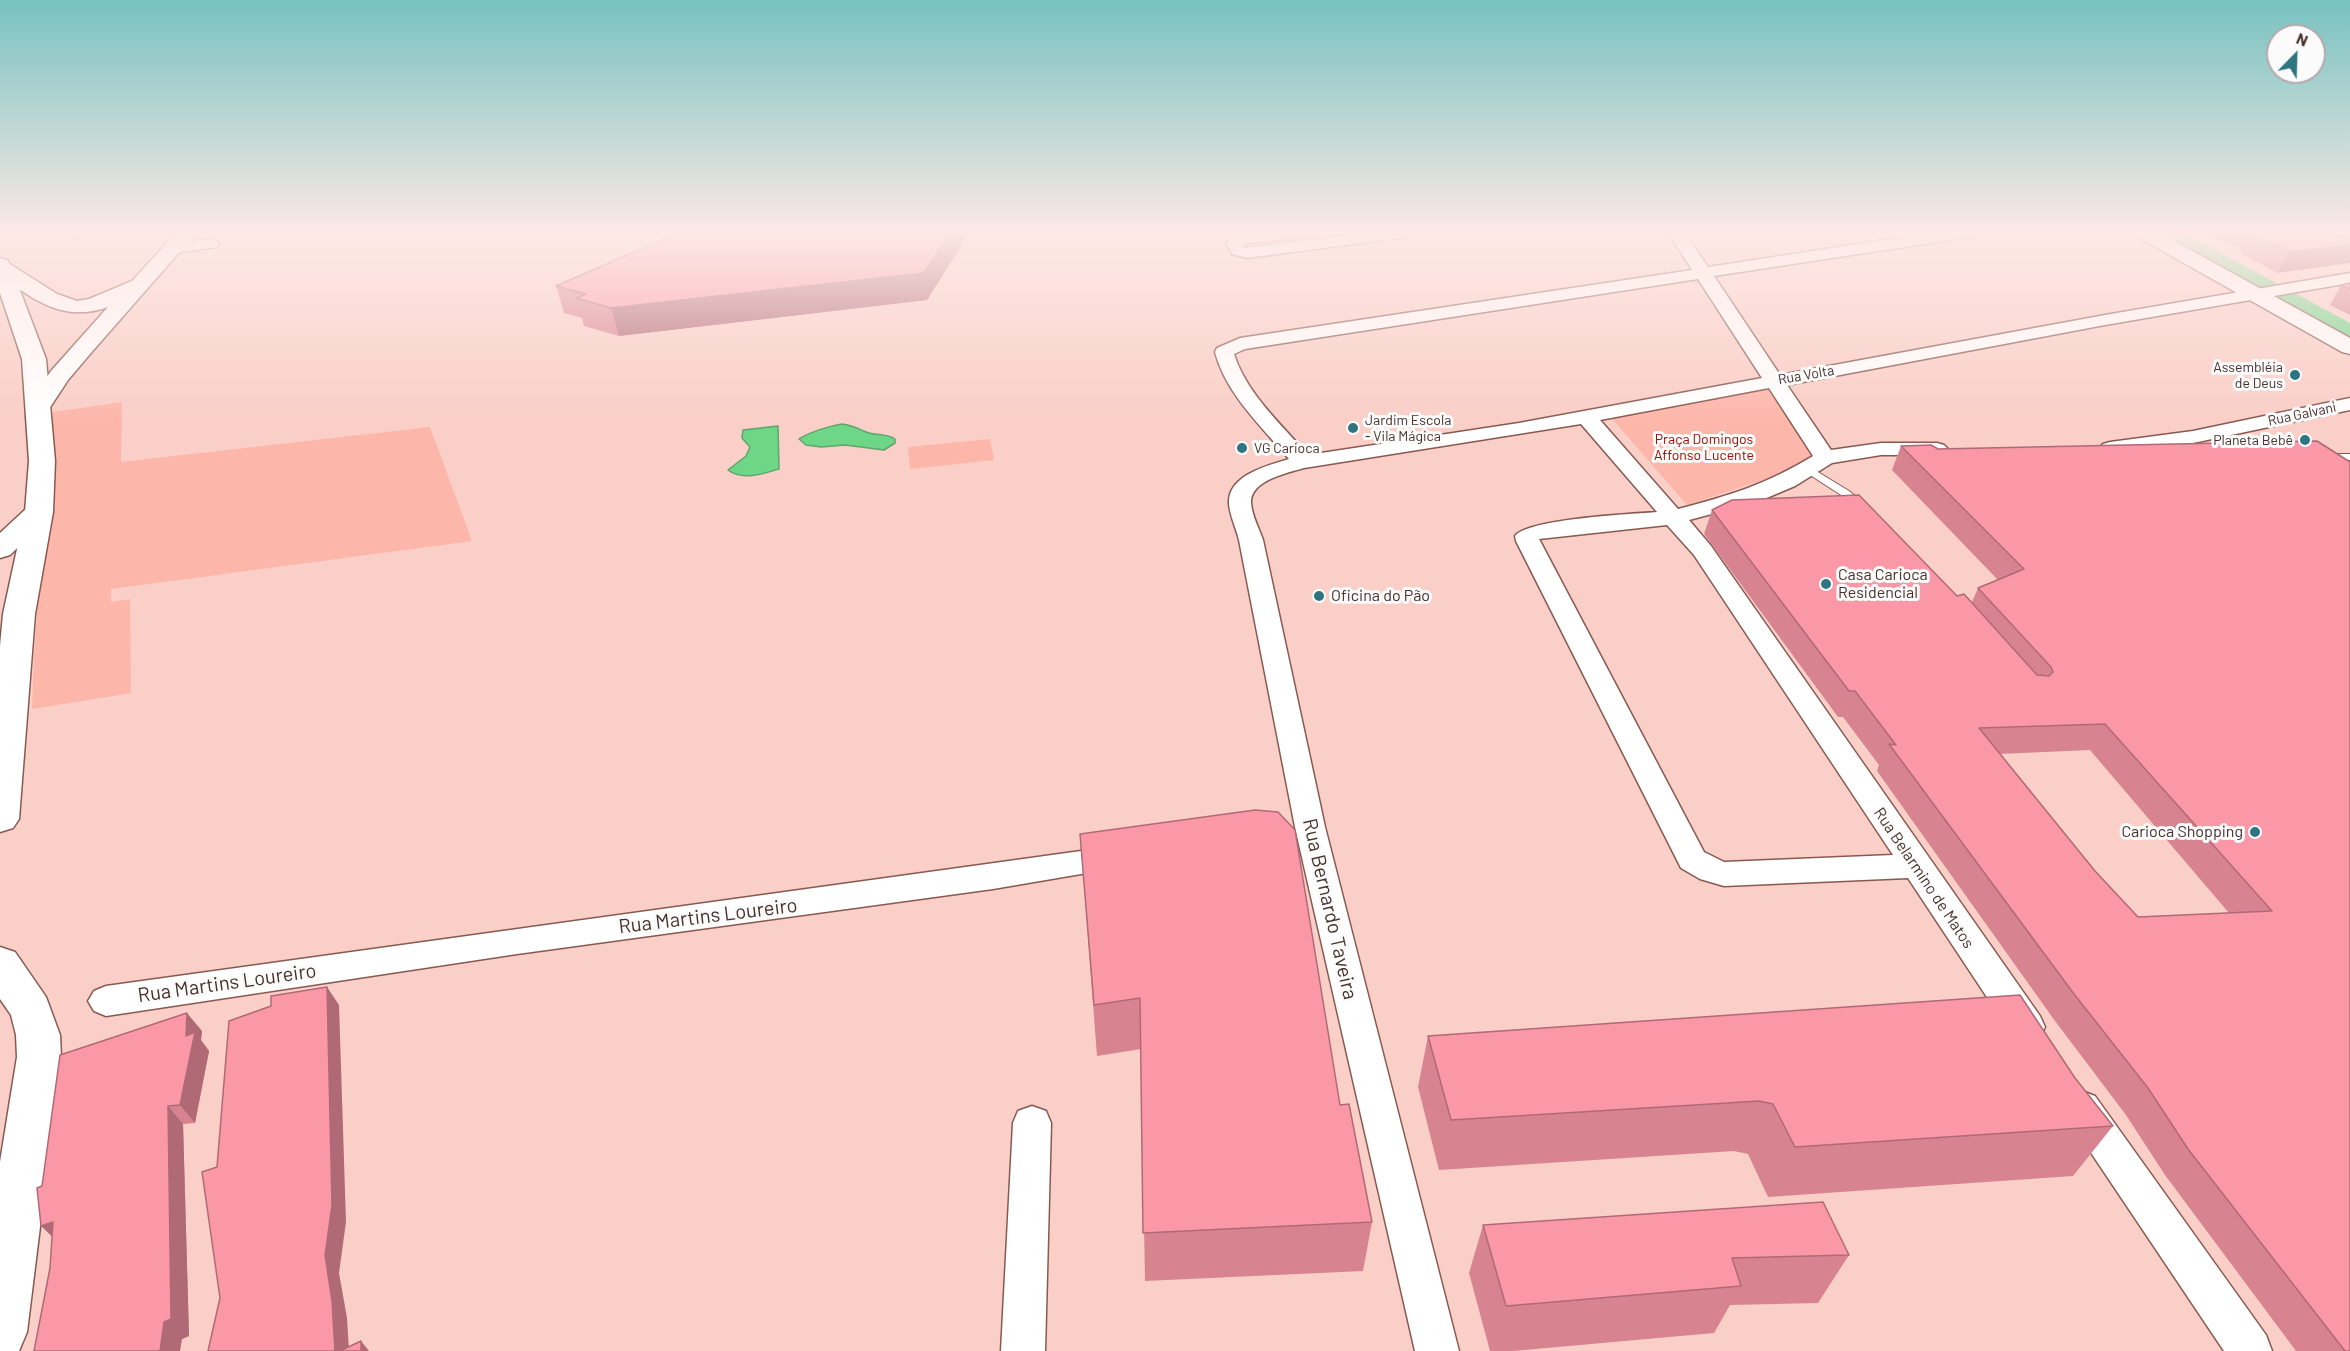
<!DOCTYPE html>
<html>
<head>
<meta charset="utf-8">
<style>
	body { margin:0 }
	#map { position:relative; width:2350px; height:1351px; overflow:hidden; background:#facfc7; font-family:Barlow,sans-serif }
	canvas { display:block }
	.north { position:absolute; left:2266px; top:24px; width:60px; height:60px; box-sizing:border-box; background:#fbfbfb; border:2px solid #b3aaa9; border-radius:50%; rotate:23deg; font-size:16px; font-weight:700; line-height:24px; text-align:center; color:#46312d }
	.north::after { content:''; display:block; margin:auto; width:21px; height:27px; background:#2e7581; clip-path:polygon(50% 0,100% 100%,50% 72%,0 100%) }
</style>
</head>
<body>
<div id="map">
<canvas width="2350" height="1351"></canvas>
<div class="north">N</div>
</div>
<script>
const ctx = document.querySelector('canvas').getContext('2d');
ctx.lineJoin = 'round';
function fillPath(path, color) { ctx.fillStyle = color; ctx.fill(path, 'evenodd'); }
function trace(path, color, width, dash) { ctx.strokeStyle = color; ctx.lineWidth = width; ctx.lineCap = dash ? 'butt' : 'round'; ctx.setLineDash(dash || []); ctx.stroke(path); }
function label(font, color, halo, rows, align = 'center') {
  ctx.font = font + ' Barlow,sans-serif'; ctx.lineWidth = 6; ctx.setLineDash([]); ctx.textBaseline = 'middle'; ctx.strokeStyle = halo; ctx.fillStyle = color; for (const [text, x, y, turn = 0] of rows) {
    ctx.save(); ctx.translate(x, y); ctx.rotate((+turn || 0) * Math.PI / 180); ctx.textAlign = isNaN(turn) ? turn : align; if (halo) ctx.strokeText(text, 0, 0); ctx.fillText(text, 0, 0); ctx.restore();
  }
}
fillPath(new Path2D(`
	M1761,386l18,6 36,63 -7,10 -121,40 -79,-91z
	M122,402l-1,60 309,-35 42,114 -361,48v13l19,-3 1,94 -99,16 2,-54 19,-243z
	M990,439l4,21 -84,9 -2,-22z`), '#fdb6aa');
const water = new Path2D(`
	M842,424c10,1 15,4 24,8 9,4 20,1 29,7v4l-11,7 -39,-5 -24,2 -15,-2 -7,-6c11,-7 30,-13 43,-15z
	M778,426l1,43c-16,5 -37,12 -51,1l18,-14 4,-9 -8,-9 1,-8z`);
fillPath(water, '#6dd687');
trace(water, '#61a46c', 1.5);
fillPath(new Path2D(`
	M2145,232h37l168,91v24l-12,-3 -189,-106z`), '#6dd687');
const service = new Path2D(`
	M65,232h28l-16,6z
	M2326,454h24v6l-28,-1 -1,-2z
	M1808,466l41,25 18,15v4h-8l-18,-15 -37,-24v-4z`);
const minor = new Path2D(`
	M1260,232h49l-8,5 -53,6 -5,2 1,3 124,-16h47l-8,5 -160,21 -15,-4 -6,-11c8,-9 23,-9 34,-11z
	M1668,232h16l24,35 229,-35h41l-8,5 -256,39 66,99 325,-60 245,-42v10l-245,42 -318,60 44,65 50,-7h56l7,2 4,4 -4,4 -7,2h-56l-49,8 -37,23 -38,16 -68,18 22,26 329,470 5,11 -5,11 -13,4 -13,-4 -106,-160 -184,8 -24,-7 -19,-11 -165,-327 -1,-5c12,-17 117,-22 142,-24l-76,-88 -277,44c-16,5 -54,12 -53,35 1,13 8,25 12,37l62,287 134,524h-44l-120,-524 -56,-287c-3,-12 -9,-24 -10,-36 -2,-29 40,-39 60,-45 -27,-32 -63,-65 -74,-107l2,-4 23,-10 452,-68zM1698,279l64,99 -243,45 -211,32c-26,-30 -62,-62 -74,-101l11,-5zM1769,388l44,68c-48,29 -82,39 -135,53l-78,-89zM1667,525l27,30 199,300 -169,7 -20,-10 -165,-313z
	M211,239l6,2 2,3 -2,3 -45,6 -8,-5 8,-5z
	M2350,398v12l-157,33 -83,11 -7,-2 -4,-4 4,-4 7,-2 83,-11z
	M1117,846l11,4 5,8 -5,8 -135,23 -476,65 -411,62 -12,-5 -6,-10 6,-10 12,-5z
	M2082,1091l13,5 171,239 6,16h-48l-155,-231 -6,-12 6,-12z
	M1032,1106l14,5 5,12 -6,228h-44l12,-228 5,-12z`);
const tertiary = new Path2D(`
	M177,232h20l-107,122 -22,26 -19,29 -9,2 -9,-2 -3,-5 23,-33 57,-64c-45,16 -73,-7 -108,-31v-15l8,2 49,31 20,7 12,-2 43,-18z
	M39,504l10,2 4,6 -4,6 -39,37 -10,3v-25l29,-27z`);
const primary = new Path2D(`
	M2134,232h24l192,106v16l-8,-2 -206,-116z
	M0,258l7,2 3,4 36,95 9,102 -2,51 -18,102 -16,205 -6,9 -13,4v-186l3,-32 22,-102 4,-51 -7,-102 -22,-66z
	M0,947l15,5 31,45 14,38 1,22 -34,275 -8,19h-19v-189l17,-105 -1,-22 -5,-20 -11,-16z`);
trace(service, '#885951', 2);
trace(minor, '#885951', 3);
trace(tertiary, '#885951', 3);
trace(primary, '#885951', 3);
fillPath(service, '#fff');
fillPath(minor, '#fff');
fillPath(tertiary, '#fff');
fillPath(primary, '#fff');
fillPath(new Path2D(`
	M2213,232h119l-55,41 -38,-21 2,-4 -30,-11z
	M966,238l-39,62 -308,36 -35,-10 -2,-8 -18,-5 -8,-27z
	M2350,283v32l-20,-10 11,-20z
	M2317,441l33,910h-54l-131,-176 -39,-60 -71,-94 -178,-250 2,-6 -36,-48h-5l-134,-183 8,-24 260,92 6,-14 20,-8 -106,-110 9,-24 37,3zM2090,750l139,163 -91,4 -43,-46 -96,-117z
	M1080,834l260,271 32,117 -9,49 -218,10 -4,-232 -44,7z
	M202,1031l-1,9 8,11 -14,72 -12,1 6,212 -7,3 -132,-71 2,-31 -10,-51z
	M1428,1036l647,42 38,48 -40,50 -305,21 -20,-43 -14,-3 -295,19 -21,-83z
	M1483,1225l366,30 -31,48 -88,2 -16,28 -201,18h-23l-21,-78z`), '#d88390');
fillPath(new Path2D(`
	M951,232h15v6l-39,62 -308,36 -8,-28z
	M2350,245v18l-73,10 12,-21z
	M327,987l12,18 7,217 -7,51 8,45 2,33h-14l-10,-96z
	M187,1013l15,18 -1,9 8,11 -14,72 -15,-18z
	M168,1106l15,18 6,212 -7,3 -2,12h-20z
	M53,1222l7,22 -19,-18z
	M361,1341l8,10h-8z`), '#b06a76');
const building = new Path2D(`
	M680,232h271l-28,41 -312,35 -35,-10 10,-4 -30,-8z
	M2250,232h82l18,7v6l-61,7z
	M2350,283v6l-9,-4z
	M2317,441l33,21v889h-5l-157,-202 -40,-61 -74,-94 -185,-250 7,1 -41,-54h-6l-137,-181 20,-10 127,-5 98,101 7,-2 73,81 12,1 4,-4 -2,-5 -73,-79 46,-19 -123,-123 30,-1 7,4zM2105,724l167,187 -134,6 -43,-46 -116,-143z
	M1255,810l23,2 17,18 45,275 9,-1 23,118 -229,11 -3,-235 -46,7 -14,-171z
	M327,987l5,218 -7,50 7,46 3,50h-127l12,-53 -18,-126 15,-5 12,-146 42,-15v-10z
	M2020,995l55,83 38,48 -318,21 -22,-43 -14,-3 -308,19 -23,-84z
	M187,1013l-1,23 9,-4 -15,73 -12,1 3,213 -7,3 -4,29h-126l16,-83 3,-46 -12,4 -4,-38 5,-2 18,-131z
	M1823,1202l26,53 -117,3 9,28 -235,20 -23,-81z
	M361,1341v10h-21z`);
fillPath(building, '#fb98a8');
trace(building, '#b06a76', 1.5);
const sky = ctx.createLinearGradient(0, 0, 0, 422);
sky.addColorStop(0, '#77c2c1');
sky.addColorStop(0.55, '#fde9e6');
sky.addColorStop(1, '#fde9e600');
ctx.fillStyle = sky;
ctx.fillRect(0, 0, 2350, 422);
for (const [x, y, r, color] of [
	[2295,375,6,"#2e7581"],
	[1353,428,6,"#2e7581"],
	[2305,440,6,"#2e7581"],
	[1242,448,6,"#2e7581"],
	[1826,584,6,"#2e7581"],
	[1319,596,6,"#2e7581"],
	[2255,832,6,"#2e7581"]
]) { const dot = new Path2D(); dot.arc(x, y, r, 0, 2 * Math.PI); ctx.fillStyle = color; ctx.fill(dot); trace(dot, '#fbfbfb', 2); }
label('14px', '#46312d', '#fbfbfb', [
	["Assembléia",2283,367],
	["de Deus",2283,383],
	["Jardim Escola",1365,420,"left"],
	["- Vila Mágica",1365,436,"left"],
	["Planeta Bebê",2293,440],
	["VG Carioca",1254,448,"left"]
], 'right');
label('14px', '#46312d', '#fbfbfb', [
	["Rua Volta",1806,375,-10],
	["Rua Galvani",2302,414,-12]
]);
label('14px', '#a00901', '#fbfbfb', [
	["Praça Domingos",1704,439],
	["Affonso Lucente",1704,455]
]);
label('16px', '#46312d', '#fbfbfb', [
	["Casa Carioca",1838,575],
	["Residencial",1838,593],
	["Oficina do Pão",1331,596],
	["Carioca Shopping",2243,832,"right"]
], 'left');
label('16px', '#46312d', '#fbfbfb', [
	["Rua Belarmino de Matos",1924,878,56]
]);
label('20px', '#46312d', '#fbfbfb', [
	["Rua Bernardo Taveira",1330,909,77],
	["Rua Martins Loureiro",708,916,-7],
	["Rua Martins Loureiro",227,983,-8]
]);
</script>
</body>
</html>
